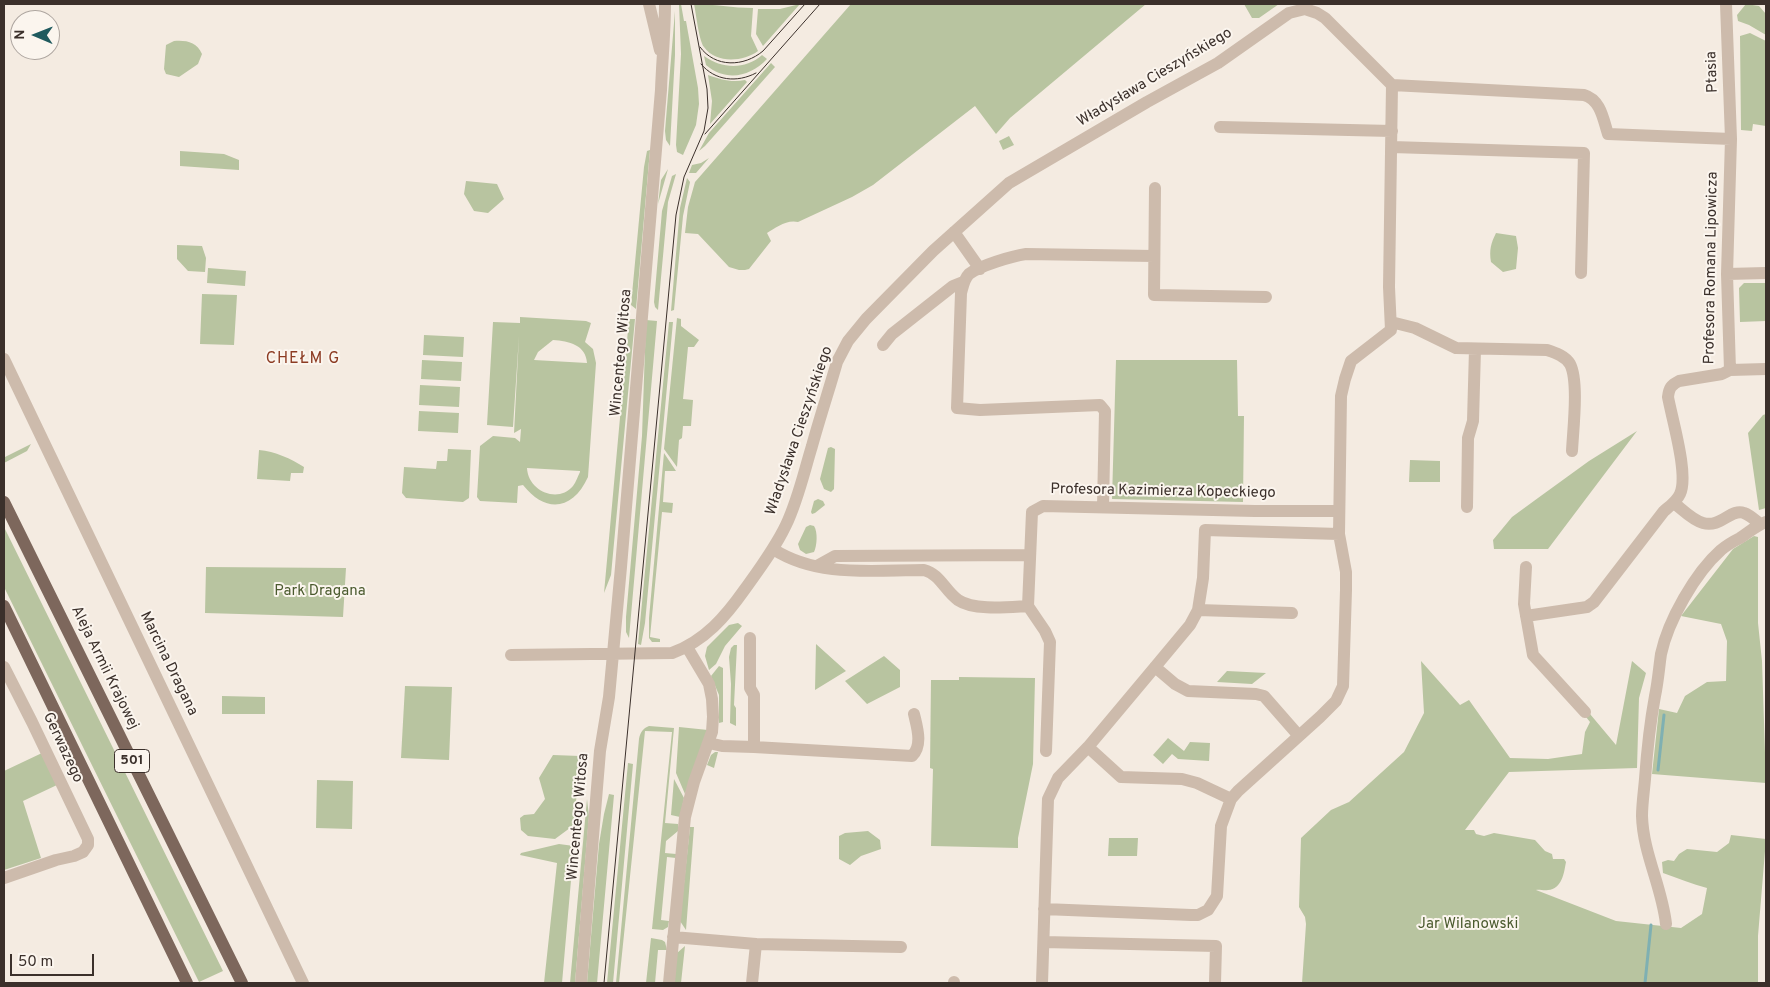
<!DOCTYPE html>
<html>
<head>
<meta charset="utf-8">
<style>
	body { margin:0 }
	#map { position:relative; width:1770px; height:987px; overflow:hidden; background:#f4ebe1; font-family:Overpass,sans-serif }
	canvas { display:block }
	.frame { position:absolute; inset:0; border:5px solid #3b302b; pointer-events:none }
	.north { position:absolute; left:10px; top:10px; width:50px; height:50px; box-sizing:border-box; background:#fbf5ee; border:1px solid #aea6a0; border-radius:50%; rotate:271deg; font-size:14px; font-weight:700; line-height:20px; text-align:center; color:#3b302b }
	.north::after { content:''; display:block; margin:auto; width:18px; height:22px; background:#1f5a5e; clip-path:polygon(50% 0,100% 100%,50% 72%,0 100%) }
	.scale { position:absolute; left:10px; top:954px; width:84px; height:22px; box-sizing:border-box; border:2px solid #3b302b; border-top:0; padding-left:6px; font-size:15px; line-height:18px; white-space:nowrap; color:#3b302b; -webkit-text-stroke:4px #fbf5ee; paint-order:stroke }
</style>
</head>
<body>
<div id="map">
<canvas width="1770" height="987"></canvas>
<div class="frame"></div>
<div class="north">N</div>
<div class="scale">50 m</div>
</div>
<script>
const ctx = document.querySelector('canvas').getContext('2d');
ctx.lineJoin = 'round';
function fillPath(path, color) { ctx.fillStyle = color; ctx.fill(path, 'evenodd'); }
function trace(path, color, width, dash) { ctx.strokeStyle = color; ctx.lineWidth = width; ctx.lineCap = dash ? 'butt' : 'round'; ctx.setLineDash(dash || []); ctx.stroke(path); }
function label(font, color, halo, rows, align = 'center') {
  ctx.font = font + ' Overpass,sans-serif'; ctx.lineWidth = 4; ctx.setLineDash([]); ctx.textBaseline = 'middle'; ctx.strokeStyle = halo; ctx.fillStyle = color; for (const [text, x, y, turn = 0] of rows) {
    ctx.save(); ctx.translate(x, y); ctx.rotate((+turn || 0) * Math.PI / 180); ctx.textAlign = isNaN(turn) ? turn : align; if (halo) ctx.strokeText(text, 0, 0); ctx.fillText(text, 0, 0); ctx.restore();
  }
}
fillPath(new Path2D(`
	M679,4h2l3,17h2l12,67 1,16 -3,21 -13,30 -6,-3 -1,-7 5,-91z
	M694,4c20,0 39,4 59,4l-2,28 7,15c-15,11 -42,13 -54,-4 -5,-6 -8,-34 -10,-43z
	M800,4l-37,42 -7,-12 2,-25h22z
	M851,4h295l-136,114 -14,16 -21,-28 -102,79 -21,12 -54,25c-11,-3 -23,6 -31,11l4,8 -22,28 -4,1h-6l-10,-3 -31,-33 -13,-1 3,-26 7,-25z
	M1244,4h35l-20,14h-7z
	M1746,4l13,2 7,8v21l-17,-10 -11,-4 -1,-6z
	M675,11v44l-5,91 -4,-6 -1,-9z
	M1750,33l16,8v85l-13,-2 -1,7 -11,-1 -1,-94z
	M174,41c12,-1 23,1 28,13l-4,10 -19,13 -13,-3 -2,-5 2,-24z
	M762,55l5,4c-17,18 -41,23 -61,6l-2,-9c18,13 41,14 58,-1z
	M771,63l4,4 -70,79 -6,5 10,-18z
	M708,75c12,4 23,8 37,5l2,2 -37,42 2,-23z
	M1009,136l5,9 -11,5 -4,-9z
	M650,150l-14,159 -5,-4 13,-138 3,-16z
	M180,151l44,3 15,6v10l-59,-4z
	M709,158l-13,15h-7l3,-8 9,-2z
	M668,169l-10,35 3,-24z
	M676,174l-8,28 -10,108 -3,-3 -1,-5 8,-91 10,-35z
	M687,178l3,4 -7,34 -9,94 -3,1 9,-103z
	M466,181l31,3 7,15 -16,14 -14,-2 -10,-17z
	M1496,233l20,3 2,12 -2,21 -13,3 -12,-10c-2,-12 0,-19 5,-29z
	M177,245l25,1 4,12 -1,14 -17,-1 -11,-12z
	M208,268l38,3 -1,15 -38,-3z
	M1744,283h22v38l-26,1 -1,-34z
	M202,294l35,1 -3,50 -34,-1z
	M520,317l66,4 5,2 -6,19 8,7 3,14 -8,114c-15,33 -42,37 -65,8l-5,1 -1,17 -37,-2 -3,-4 3,-51 13,-10 22,2 5,4 1,-13 -7,4 5,-97 -6,91 -26,-2 6,-103 27,1zM553,340c16,1 33,5 34,23l-53,-3 4,-8zM527,468l53,3v1c-2,4 -4,10 -7,14 -15,18 -45,5 -46,-18z
	M677,318l4,1v7l18,14 -5,7h-6l-5,52 10,1 -2,26h-8l-1,12 -3,2 -2,27 -13,-18z
	M629,319h6l-24,256 -7,18z
	M646,320l11,1 -28,317 -3,-6v-15l16,-181z
	M669,322h4l-28,301 -4,22 -3,-1z
	M424,335l40,2 -1,20 -40,-2z
	M422,360l40,2 -1,19 -40,-2z
	M1116,360h121l1,56h6l-1,86 -131,-3z
	M420,385l40,2 -1,20 -40,-2z
	M419,411l40,2 -1,20 -40,-2z
	M1766,414v94l-7,2 -11,-77 15,-18z
	M1637,431l-89,118h-54l-1,-9 19,-23 26,-19 51,-37z
	M31,444l-4,7 -23,12v-7l1,1z
	M831,447l4,2 -1,40 -3,3 -7,-3 -4,-10 8,-31z
	M448,449l23,1 -2,48 -6,4 -57,-4 -4,-5 2,-26 32,2 1,-8h10z
	M259,450c16,1 32,9 45,17l-1,6h-12l-1,8 -33,-2z
	M664,453l12,18h-11l-2,31 10,1 -1,10 -10,-1 -12,125 10,2v3h-8l-3,-4v-20z
	M1410,460l30,1v21h-31z
	M818,499l5,2 2,4 -10,8 -3,1 -1,-2 3,-11z
	M810,525l4,1c4,6 3,20 0,26l-8,2 -6,-4 -2,-6 8,-17z
	M4,527l219,444 -24,11 -195,-395z
	M1754,536l4,1v86l4,38 4,122 -114,-9 7,-65 18,4 8,-17 22,-14 19,-1 1,-40 -6,-17 -40,-8 52,-67z
	M206,567l140,1 -3,49 -138,-4z
	M738,623l4,3 -17,20 -9,18 -7,6 -4,-14 2,-9 22,-22z
	M816,644l30,27 -31,19z
	M734,645h3l-3,60 2,3v18l-6,-3 1,-39 -2,-27 2,-9z
	M884,656l16,14v17l-33,17 -22,-23z
	M1421,661l39,44 9,-5 41,58 38,1 34,-5 3,-22 5,-10 -4,-5 4,-3 26,31 16,-84 14,12 -7,25 -2,70 -128,4 -44,58h9l2,4 8,2 10,-3 41,7 10,11 7,3 1,5h11l2,3c-2,11 -4,27 -18,28 -4,1 -9,-1 -12,0l80,31 65,7 21,-14 5,-26c-15,-4 -29,-10 -44,-15l-1,-11 6,-2 6,1 5,-7 8,-5 30,3 12,-9 2,-8 35,4 -8,97v47h-456l4,-59 -1,-7 -6,-10 2,-69 30,-28 18,-8 55,-50 20,-39z
	M719,666l4,2v54l-4,1v-28l-8,-19z
	M1227,671l39,2 -14,11 -35,-2z
	M959,677l76,1 -2,86 -15,74v10l-87,-2 2,-77 -3,-1 1,-88h28z
	M405,686l47,1 -3,73 -48,-2z
	M222,696l43,1v17h-43z
	M649,726l25,2 -9,95 13,1v7l-12,10 -1,12 11,1v4l-9,-1 -6,63 8,1 -1,6 -5,3 -11,-1 20,-197 -27,-1 -26,252h-3l23,-244c1,-6 4,-11 10,-13z
	M679,727l29,3 -23,64 -9,-21z
	M1168,738l16,13 6,-9 20,1 -1,18 -31,-2 -6,-5 -9,10 -10,-9z
	M715,752h3l-4,16 -7,-3 4,-10z
	M42,753l15,32 -34,16 18,57 -37,12v-99z
	M553,755l27,1 -6,69 -19,14 -27,-3 -7,-6 -1,-12 4,-3 10,-1 11,-15 -6,-21z
	M628,763l5,1 -20,219h-6z
	M674,779l10,19 -4,19 -9,-2z
	M317,780l36,1 -1,48 -36,-1z
	M609,794l5,1 -17,188h-10l12,-139 5,-30z
	M587,799l2,17 -14,167h-5z
	M690,827h4l-8,103 -6,-9z
	M868,831l12,9 1,9 -20,7 -11,9 -11,-6v-23l6,-3z
	M1109,838h29l-1,18h-29z
	M559,844l15,2 -12,137h-18l13,-120 -37,-8 1,-2z
	M651,938l11,2 3,2 2,8h-9l-3,33h-9z
	M685,946l-4,37h-7l3,-30z`), '#b8c4a0');
trace(new Path2D(`
	M1658,770l6,-55
	M1645,983l6,-58`), '#7fb0b2', 3);
trace(new Path2D(`
	M649,4l11,46
	M1220,127l172,4
	M1392,147l192,6 -3,120
	M1155,188l-1,107 112,2
	M954,232l26,37
	M1727,274l39,-1
	M1391,322l24,6 41,20 91,2c9,3 18,6 23,14 9,17 3,66 2,87
	M883,345l9,-11 61,-48 10,-4
	M4,359l299,624
	M1730,370l36,-1
	M1674,503c9,7 18,17 29,20 18,5 28,-15 41,-10 6,2 11,7 16,11
	M1103,507l2,-96 -5,-6 -120,5 -23,-2 4,-115c2,-7 3,-14 8,-19 10,-8 43,-18 57,-20l128,2
	M1467,507l1,-69 5,-17 2,-72
	M773,549c45,29 100,21 151,21 16,4 21,21 34,30 16,11 51,7 70,6
	M817,566l18,-10 195,-1
	M1526,567l-2,37 9,51 52,57
	M1198,610l5,-32 2,-48 134,4
	M1526,616l61,-9 7,-5 70,-91c6,-5 13,-10 16,-17 9,-19 -8,-75 -12,-97 1,-9 3,-12 11,-16l43,-7 8,-4 -3,-96 4,-135 -5,-135
	M511,655l161,-2c33,-12 54,-37 73,-64 15,-21 30,-41 41,-64 12,-25 18,-53 26,-79 8,-29 17,-56 25,-84l11,-21 18,-22 67,-68 76,-68 138,-81 71,-39 71,-50 16,-4 12,4 8,5 67,67 192,10c17,5 19,24 24,39l123,5
	M4,667l28,55 56,117v6l-5,7 -9,4 -18,4 -52,18
	M1155,667l20,17 13,7 68,3 8,2 35,40
	M709,743l13,3 32,1v-52l-4,-7v-50
	M754,747l158,9c11,-11 5,-29 2,-42
	M1088,747l33,30 61,2 15,4 34,16
	M1046,751l4,-109 -5,-11 -17,-25 4,-94 11,-6 212,5h84
	M1044,909l147,6h7l10,-5 9,-14 4,-70 10,-27 7,-8 82,-74 16,-16 7,-15 3,-96v-18l-7,-38 2,-138 4,-17 6,-18 40,-31 -2,-43 3,-202
	M1666,924c-4,-37 -23,-71 -24,-108 0,-12 2,-25 3,-37 2,-28 5,-56 10,-83 3,-14 4,-28 6,-42 7,-33 34,-81 60,-104 6,-5 13,-9 19,-12 9,-6 17,-13 26,-16
	M673,937l83,7 145,3
	M1044,942l172,4 -1,37
	M581,983l19,-232 9,-54 12,-130 40,-477c1,-29 4,-57 4,-86
	M669,983l16,-166 9,-35 18,-50 1,-15 -1,-18 -3,-15 -22,-37
	M752,983l4,-39
	M954,983v-1
	M1042,983l6,-184 10,-21 30,-31 67,-80 35,-42 8,-15 94,3`), '#cdbbac', 12);
trace(new Path2D(`
	M4,502l238,481
	M4,606l183,377`), '#7d675c', 12);
trace(new Path2D(`
	M700,47c15,21 44,20 63,4l42,-47
	M701,64c14,17 36,19 55,9
	M705,134l115,-130
	M604,983l72,-768 8,-38 20,-46 4,-23 -1,-19 -16,-85`), '#3b302b', 1);
for (const [x, y, w] of [
	[132,761,35]
]) { const box = new Path2D(); box.roundRect(x - w / 2, y - 11.5, w, 23, 4); ctx.fillStyle = '#fbf5ee'; ctx.fill(box); trace(box, '#3b302b', 1); }
label('bold 14px', '#3b302b', null, [
	["501",132,761]
]);
label('15px', '#3b302b', '#fbf5ee', [
	["Ptasia",1713,72,-92],
	["Władysława Cieszyńskiego",1155,78,-31],
	["Profesora Romana Lipowicza",1712,268,-89],
	["Wincentego Witosa",622,353,-85],
	["Władysława Cieszyńskiego",800,431,-71],
	["Profesora Kazimierza Kopeckiego",1163,492,1],
	["Marcina Dragana",168,664,64],
	["Aleja Armii Krajowej",104,668,64],
	["Gerwazego",62,748,65],
	["Wincentego Witosa",579,817,-85]
]);
label('15px', '#4a5a2e', '#fbf5ee', [
	["Park Dragana",320,592],
	["Jar Wilanowski",1468,925]
]);
ctx.letterSpacing = '1px';
label('16px', '#8c3b22', '#fbf5ee', [
	["CHEŁM G",303,360]
]);
ctx.letterSpacing = '0px';
</script>
</body>
</html>
